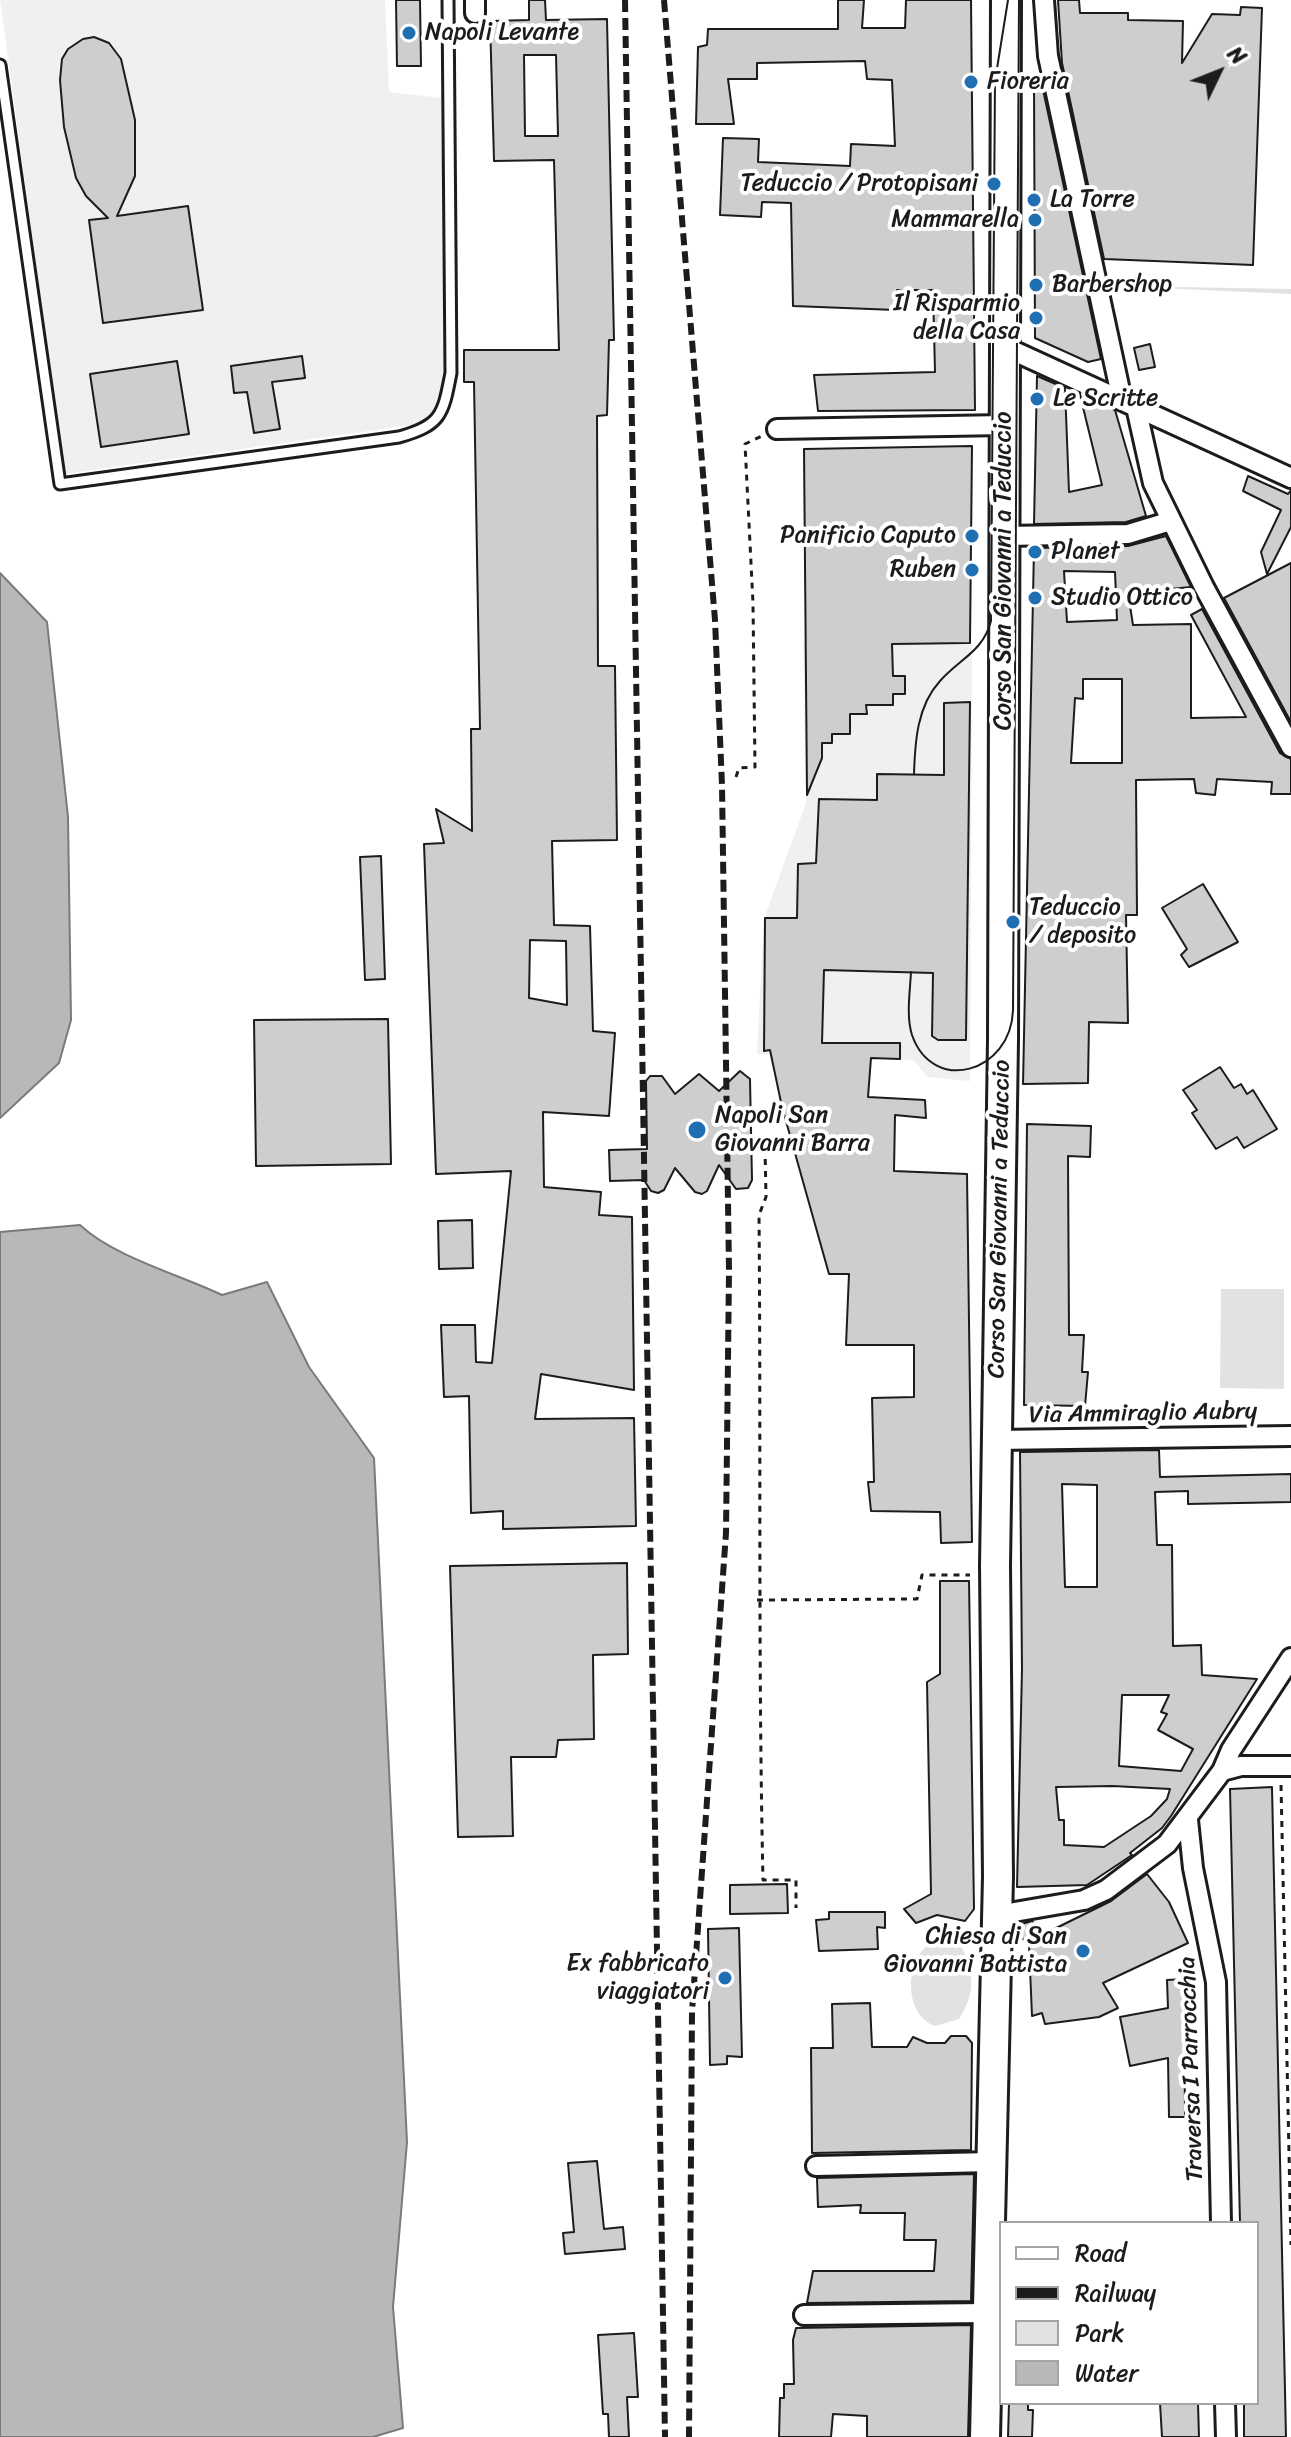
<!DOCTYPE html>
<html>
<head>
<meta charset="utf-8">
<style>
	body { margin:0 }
	#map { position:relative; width:1291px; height:2437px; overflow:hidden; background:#fff; font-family:Sriracha,sans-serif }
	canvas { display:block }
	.legend { position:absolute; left:999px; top:2221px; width:260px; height:184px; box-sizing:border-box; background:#fff; border:2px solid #a4a4a4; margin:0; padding:10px 14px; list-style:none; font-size:24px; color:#1c1c1c }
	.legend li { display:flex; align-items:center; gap:16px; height:40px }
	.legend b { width:40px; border:2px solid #a4a4a4 }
	.north { position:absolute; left:1179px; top:32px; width:80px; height:80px; -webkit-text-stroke:6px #fff; paint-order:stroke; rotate:47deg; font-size:22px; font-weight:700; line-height:32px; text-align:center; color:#1c1c1c }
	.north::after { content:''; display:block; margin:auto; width:28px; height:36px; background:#1c1c1c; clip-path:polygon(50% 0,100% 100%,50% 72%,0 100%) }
</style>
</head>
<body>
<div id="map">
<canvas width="1291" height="2437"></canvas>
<ul class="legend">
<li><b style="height:10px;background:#fff"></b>Road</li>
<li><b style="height:10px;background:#1c1c1c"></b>Railway</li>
<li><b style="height:22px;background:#e2e2e2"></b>Park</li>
<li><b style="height:22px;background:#b8b8b8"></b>Water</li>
</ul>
<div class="north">N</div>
</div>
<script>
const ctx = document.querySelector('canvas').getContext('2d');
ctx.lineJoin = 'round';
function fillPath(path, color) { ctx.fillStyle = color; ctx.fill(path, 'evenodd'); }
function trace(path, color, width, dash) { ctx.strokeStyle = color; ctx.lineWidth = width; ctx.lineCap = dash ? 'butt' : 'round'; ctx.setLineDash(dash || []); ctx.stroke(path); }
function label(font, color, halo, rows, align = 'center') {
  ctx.font = font + ' Sriracha,sans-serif'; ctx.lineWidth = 8; ctx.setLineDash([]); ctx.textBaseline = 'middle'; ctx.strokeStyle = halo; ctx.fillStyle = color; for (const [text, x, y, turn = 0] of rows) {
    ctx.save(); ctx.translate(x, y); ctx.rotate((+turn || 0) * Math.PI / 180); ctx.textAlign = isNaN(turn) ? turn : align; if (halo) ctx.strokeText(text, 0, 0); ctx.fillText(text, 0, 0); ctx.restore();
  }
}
fillPath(new Path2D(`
	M0,0h385l4,92 52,6 5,271 -13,44 -15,11 -353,50z
	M803,641l169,4 -2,436 -42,-4 -15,-17 -156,-6 7,-135 42,-116z`), '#f0f0f0');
fillPath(new Path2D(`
	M1115,286l176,3v5z
	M1221,1289h63v100l-64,-1z
	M940,1938l22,10c14,25 12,48 -3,71l-24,7c-35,-13 -30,-77 5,-88z`), '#e2e2e2');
const water = new Path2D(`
	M0,573l47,49 21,195 3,203 -12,43 -59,55z
	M80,1225c34,32 98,49 142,70l45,-13 42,85 65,91 33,684 -14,165 10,121 -30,9h-373v-1205z`);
fillPath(water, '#b8b8b8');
trace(water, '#7a7a7a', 2);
const building = new Path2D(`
	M396,0h24l1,66h-24z
	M529,0h16l1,20 61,-1 7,321h-5l-2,75 -10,1 1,250h17l2,174 -65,1 2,84 36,1 3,105 22,2 -6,83 -66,-4 1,75 57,5 -2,23 33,2 2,173 -93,-16 -6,45 99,-1 2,108 -133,3v-18l-32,2 -2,-117 -25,1 -3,-72h34l1,37 16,1 19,-192 -75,3 -12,-330 20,-1 -8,-34 36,22 -1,-102h9l-6,-347h-10v-32h95l-5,-190 -60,1 -4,-140 39,-1zM524,55h32l2,81h-33zM530,940l36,1 1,64 -38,-7z
	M838,0h26l-2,28h43l1,-28h65l4,410 -157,1 -4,-36 121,-3 -2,-82h-36l-1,20 -103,-4 -2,-103 -29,-1 -1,15 -41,-2 3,-77 36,1 -1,23 92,4 1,-22 44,2 -3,-66 -25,-1 -2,-18 -108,2v16h-29l6,45h-38l2,-77 9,-2 1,-16h130z
	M1058,0h21l1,13h48v7l55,1 -1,42 30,-49 28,1 1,-8 21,1 -9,257 -149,-6 -42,-196z
	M94,37l15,6 12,16 14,61v56l-18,40 71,-10 15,104 -100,13 -14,-103 19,-2 -22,-22 -10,-18 -12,-51 -4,-47 2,-21 6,-10 15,-10z
	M1034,85h8l59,274 -13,3 -53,-24z
	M1150,344l5,23 -16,3 -5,-22z
	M302,356l3,22 -33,4 8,47 -26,4 -7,-41 -13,1 -3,-27z
	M177,361l12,73 -88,13 -11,-73z
	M1037,376l28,12 4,104 33,-7 -22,-90 35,15 31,106 -20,6 -92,2z
	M972,446l-2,197 -78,1 1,32h12v18h-12v11h-27l1,9h-17v20h-18v9h-10v15l-15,37 -3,-346z
	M1248,476l40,18 3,-4v37l-24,47 -6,-22 20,-42 -38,-19z
	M1166,536l25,51 -63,6 5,32 58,-1v94l55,-1 -55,-102 11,-6 78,144 11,6v35h-20l1,-12 -55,-3 -2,16 -19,-2 -2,-14 -58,1 1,135h-11l2,108 -39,-1 -1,61 -65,1 11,-536 94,-2zM1064,571l51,1 2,48 -50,2zM1083,679h39v84h-51l4,-65 8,1z
	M1291,563v159l-67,-124z
	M970,702l-4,338h-28l-6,-4 1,-63 -109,-3 -2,73h78v16l-29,-1 -3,39 57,3 1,18 -31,-3 -1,56 73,3 5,368 -31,1 -1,-31 -69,-1 -3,-29h6l-2,-84 42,-1v-52h-68l3,-71h-20l-47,-167 -12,-57 -6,1 1,-133h32l1,-54 18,-1 3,-64 58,1v-26l67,1v-72z
	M381,856l4,123 -20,1 -5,-123z
	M1203,884l35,58 -49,25 -8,-12 6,-6 -25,-41z
	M388,1019l3,145 -135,2 -2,-146z
	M1220,1067l14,21 7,-4 6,10 6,-4 24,39 -33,19 -7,-11 -21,12 -24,-36 5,-3 -14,-20z
	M740,1071l10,8 2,101 -4,8 -12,1 -17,-24 -12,26 -5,3 -7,-2 -20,-24 -11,22 -6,3 -7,-2 -7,-11 -34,1 -1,-31 38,-1 -1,-68 4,-5h12l13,18 24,-20 20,17z
	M1027,1124l64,2 -1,31 -22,-1 1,179h15l-2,37h6l-3,34 -61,-1z
	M472,1220l1,48 -34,1 -1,-48z
	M1159,1450l1,27 131,-3v28l-103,2v-13l-33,1 2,53h15l1,101 28,-1 1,30 55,4 -86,137 -9,12 -32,25 2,2 -45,30 -70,2 5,-218 -2,-217zM1062,1484l35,1v102h-32zM1122,1695h47l-8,17 6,2 -9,16 35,19 -12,22 -62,-5zM1113,1786l57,3 -3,10 -16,17 -47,31 -40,-2v-25h-5l-3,-33z
	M627,1563l1,91 -35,1 1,84 -36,1 -2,17h-45l2,79 -55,1 -8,-271z
	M940,1581h29l5,328 -9,12 -28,-6 -21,8 -12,-14 27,-15 -4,-212 13,-8z
	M1272,1787l14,650h-42v-34h13v-180h-17l-10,-434z
	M1147,1874l22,28 19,41 -85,40 15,25 -19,9 -54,7 -3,-11 -10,3 -3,-71 -12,-12 1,-8 14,-4 12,13 67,-33z
	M787,1884l1,29 -58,1v-29z
	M829,1912h56v16l-8,-1 1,22 -59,2 -3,-31 13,-1z
	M739,1928l3,129 -15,-1v8l-17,1 -2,-136z
	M1184,1979l1,138h-16l-1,-59 -38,8 -10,-49 48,-9 -1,-28z
	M870,2003l2,44h35l6,-10 14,6h18l6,-7h15l6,7 -1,107 -159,3 -1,-105h22l-1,-44z
	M597,2161l7,68 19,-2 2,22 -60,5 -2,-21 11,-1 -6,-69z
	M974,2174l-3,127 -164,2 6,-32h121l2,-31h-32l1,-27h-45l1,-8 -43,2 -1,-29z
	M971,2325l-3,112h-101v-21l-34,-2 -2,23h-52l1,-39h4v-14h10l-1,-44 3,-12z
	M634,2333l4,64h-11l2,40h-20l-1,-23h-5l-5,-79z
	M1009,2403h19v7h5l-1,27h-24z
	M1160,2403h38l1,34h-37z`);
fillPath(building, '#cecece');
trace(building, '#1c1c1c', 2);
const lane = new Path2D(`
	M0,65l60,419 339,-47c43,-12 44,-23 52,-64l-3,-373`);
const street = new Path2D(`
	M475,0v13
	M1044,0l4,56 74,344
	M1005,347l286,131
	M1136,407l17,76 51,104 87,160
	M777,429l227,-4
	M1004,536l124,-2 43,-13
	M995,1440l296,-4
	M1222,1771l9,-21 60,-92
	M1188,1820l5,48 23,114 5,241
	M997,1915l87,-15 22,-10 61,-46 55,-73 19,-5h50
	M816,2166l175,-4
	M804,2315l183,-2
	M1225,2403l1,34`);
const primary = new Path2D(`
	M985,2437l13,-560 -3,-312 8,-525 3,-1040`);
trace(lane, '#1c1c1c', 15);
trace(street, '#1c1c1c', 24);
trace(primary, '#1c1c1c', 34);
trace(new Path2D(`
	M736,777l3,-9 16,-1 -2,-164 -8,-159 17,-8
	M751,1148l14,1 1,48 -7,18c2,222 -1,443 4,665h33v28
	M757,1600l160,-1 5,-24h48
	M1281,1785l10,460`), '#1c1c1c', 3, [6, 6]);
trace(lane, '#fff', 9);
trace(street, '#fff', 18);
trace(primary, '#fff', 28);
trace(new Path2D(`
	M914,774c1,-32 3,-68 26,-93 19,-22 43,-29 51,-60l4,-540 13,-81
	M911,972c-1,20 -5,44 1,63 21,60 99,38 101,-25l6,-1010`), '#1c1c1c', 2);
trace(new Path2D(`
	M625,0l40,2437
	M664,0l51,620 7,165 7,486 -3,262 -34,479 -3,425`), '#1c1c1c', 6, [12, 6]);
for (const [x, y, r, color] of [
	[409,33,8,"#1f6fb2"],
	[971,82,8,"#1f6fb2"],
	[994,184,8,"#1f6fb2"],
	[1034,200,8,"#1f6fb2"],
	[1035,220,8,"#1f6fb2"],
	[1036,285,8,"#1f6fb2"],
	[1036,318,8,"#1f6fb2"],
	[1037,399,8,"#1f6fb2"],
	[972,536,8,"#1f6fb2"],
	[1035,552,8,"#1f6fb2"],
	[972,570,8,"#1f6fb2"],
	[1035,598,8,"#1f6fb2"],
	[1013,922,8,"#1f6fb2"],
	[697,1130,10,"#1f6fb2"],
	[1083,1951,8,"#1f6fb2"],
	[725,1978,8,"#1f6fb2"]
]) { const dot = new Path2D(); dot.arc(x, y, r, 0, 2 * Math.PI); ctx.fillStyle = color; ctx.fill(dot); trace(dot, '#fff', 3); }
label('24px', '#1c1c1c', '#fff', [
	["Napoli Levante",425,33],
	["Fioreria",987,82],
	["Teduccio / Protopisani",978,184,"right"],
	["La Torre",1050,200],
	["Mammarella",1019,220,"right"],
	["Barbershop",1052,285],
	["Il Risparmio",1020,304,"right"],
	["della Casa",1020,332,"right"],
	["Le Scritte",1053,399],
	["Panificio Caputo",956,536,"right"],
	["Planet",1051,552],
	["Ruben",956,570,"right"],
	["Studio Ottico",1051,598],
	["Teduccio",1029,908],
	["/ deposito",1029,936],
	["Napoli San",715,1116],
	["Giovanni Barra",715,1144],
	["Chiesa di San",1067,1937,"right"],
	["Giovanni Battista",1067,1965,"right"],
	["Ex fabbricato",709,1964,"right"],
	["viaggiatori",709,1992,"right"]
], 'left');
label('24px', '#1c1c1c', '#fff', [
	["Corso San Giovanni a Teduccio",1004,571,-90],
	["Corso San Giovanni a Teduccio",1000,1219,-89],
	["Via Ammiraglio Aubry",1143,1414,-1],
	["Traversa I Parrocchia",1192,2069,-92]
]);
</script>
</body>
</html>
